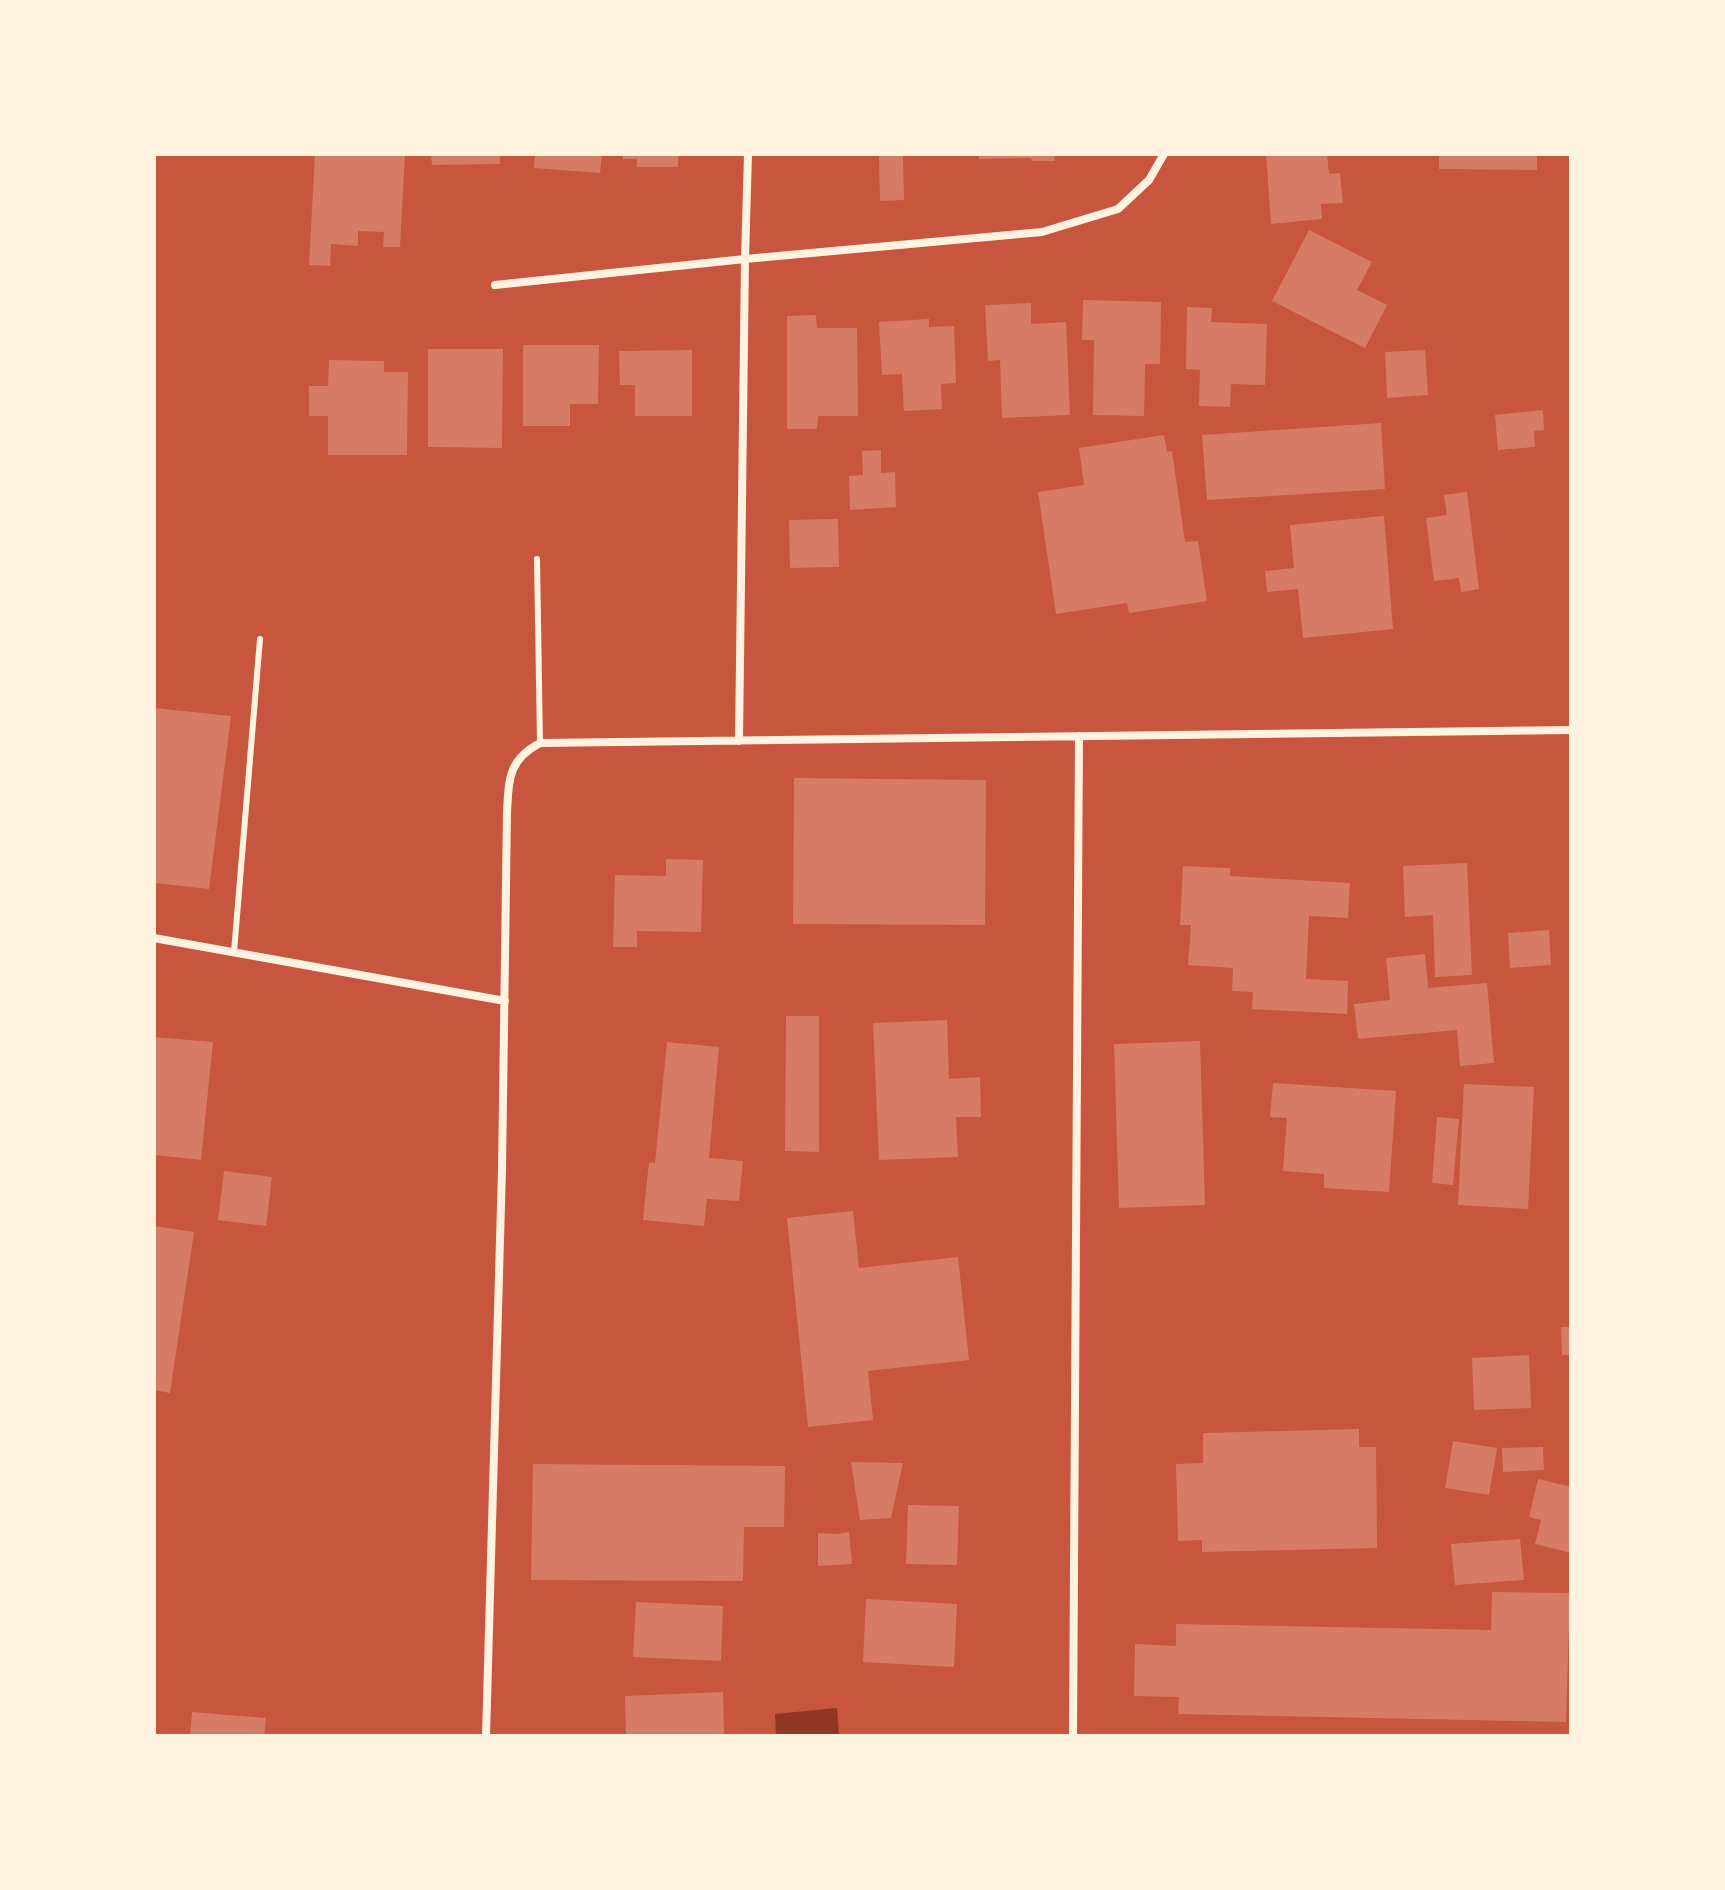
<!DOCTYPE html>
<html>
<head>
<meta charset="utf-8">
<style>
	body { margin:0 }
	#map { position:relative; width:1725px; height:1890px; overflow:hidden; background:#c8553d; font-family:"Open Sans",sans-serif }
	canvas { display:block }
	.frame { position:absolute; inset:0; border:156px solid #fff3e0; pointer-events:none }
</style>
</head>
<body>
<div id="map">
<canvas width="1725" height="1890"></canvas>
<div class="frame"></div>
</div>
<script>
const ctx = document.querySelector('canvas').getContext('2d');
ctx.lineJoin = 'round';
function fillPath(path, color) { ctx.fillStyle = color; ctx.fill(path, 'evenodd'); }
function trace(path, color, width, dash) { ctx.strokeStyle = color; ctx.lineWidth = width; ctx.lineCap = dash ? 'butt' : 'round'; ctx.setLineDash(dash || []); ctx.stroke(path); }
fillPath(new Path2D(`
	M837,1708l2,28h-63l-1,-22z`), '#8f3625');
fillPath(new Path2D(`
	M315,154h90l-5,93h-17l1,-15 -26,-1v15l-27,-2 -1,22 -21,-1z
	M431,154h69v10l-68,1z
	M535,154h67l-2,19 -66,-5z
	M623,154h55v13h-41v-8h-14z
	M879,154h24l1,46 -24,1z
	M979,154h75l1,7h-23l-1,-3 -52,1z
	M1266,154h61l2,20 11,-1 3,30 -22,1 1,15 -51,5z
	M1439,154h98v16l-98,-1z
	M1309,230l63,32 -15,28 30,15 -22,43 -93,-47z
	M1083,300l78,2 -1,62h-15l-1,52 -51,-1 1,-75h-12z
	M1031,303v21l35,-2 4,93 -68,3 -2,-58 -12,1 -3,-56z
	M1187,307l25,1 -1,14 56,2 -2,61 -34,-1 -1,23 -31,-1 1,-36 -14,-1z
	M816,315l1,13h40l1,88h-40l-1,13h-30v-113z
	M929,319v8l25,-1 2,57 -15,1 1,25 -38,2 -2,-37 -20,1 -3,-53z
	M523,345h76l-1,59h-28v22h-47z
	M428,349h75l-1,99 -74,-1z
	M692,350v66h-57v-31h-15l-1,-34z
	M1425,350l3,45 -41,3 -2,-46z
	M329,360l55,1v11h24l-1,83h-79v-39h-19v-30h19z
	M1543,410l1,20 -10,1 1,16 -37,3 -3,-35z
	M1381,423l4,66 -178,11 -5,-65z
	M1164,435l3,17 5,-1 13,91 13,-1 9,60 -78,12 -2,-10 -71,11 -18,-122 46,-7 -5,-37z
	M881,450v23l14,-1 1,35 -46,3 -1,-34 14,-1 -1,-24z
	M1467,492l12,97 -18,3 -2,-14 -25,3 -8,-63 21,-3 -3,-20z
	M1384,516l9,113 -90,9 -5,-49 -31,3 -2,-21 29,-3 -4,-43z
	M838,519l1,48 -49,1 -1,-48z
	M154,708l77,8 -22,173 -55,-6z
	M794,778l192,2 -1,145 -192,-1z
	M666,859l37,1 -2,72 -64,-1v16h-24l2,-72 51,1z
	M1467,863l5,112 -37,2 -2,-62 -28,2 -2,-51z
	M1183,866l47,2v8l120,7 -2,35 -39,-2 -3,63 42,2 -1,33 -95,-5 1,-17 -21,-1 1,-23 -45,-3 3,-40h-11z
	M1549,930l2,35 -41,3 -2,-35z
	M1425,954l3,34 59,-5 7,80 -34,3 -3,-36 -99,9 -4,-35 36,-4 -4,-42z
	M786,1016h33v136l-34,-1z
	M947,1020l2,59 31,-2 1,40h-25l2,40 -79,3 -6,-137z
	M154,1037l59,5 -12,118 -47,-5z
	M1200,1041l5,164 -86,3 -5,-164z
	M667,1042l52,5 -10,111 34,3 -4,40 -32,-2 -3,27 -61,-6 6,-58 6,1z
	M1273,1083l123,8 -7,101 -65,-4v-14l-41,-3 4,-53 -17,-1z
	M1464,1084l70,3 -6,122 -70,-4z
	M1437,1117l22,2 -6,66 -21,-2z
	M224,1171l48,6 -6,49 -48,-6z
	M853,1211l6,57 99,-11 11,103 -101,11 5,49 -65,7 -21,-209z
	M154,1226l40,6 -24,161 -16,-3z
	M1561,1327h10v28h-9z
	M1529,1355l2,53 -57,2 -2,-52z
	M1359,1429v18h17l1,101 -175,4v-12l-24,1 -2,-77 27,-1v-30z
	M1453,1441l44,7 -8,47 -44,-7z
	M1543,1447l1,23 -41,2 -1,-24z
	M851,1462l52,1 -12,55 -31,2z
	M533,1464l252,2 -1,61h-40l-1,54 -212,-1z
	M1538,1479l33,8v66l-36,-9 6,-24 -12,-3z
	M908,1505l51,1 -2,59 -51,-1z
	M849,1532l3,32 -34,2v-33l20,1z
	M1520,1539l4,41 -69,5 -4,-41z
	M1492,1592l78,1 -4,129 -388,-8 1,-17 -45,-1 1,-52 41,2v-22l315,6z
	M866,1599l91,5 -3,63 -91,-5z
	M636,1602l87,4 -2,55 -88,-4z
	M723,1692l1,44h-98l-1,-40z
	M192,1712l74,6 -2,18h-74z`), '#d67c66');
trace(new Path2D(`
	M537,559l3,184
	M234,952l26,-313`), '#fff3e0', 6);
trace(new Path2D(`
	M495,285l250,-26 297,-27 76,-23 31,-29 15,-26
	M739,741l6,-482 3,-105
	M154,938l351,63
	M486,1736l16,-567 5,-357c2,-33 1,-52 33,-69l1031,-13
	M1073,1736l6,-1000`), '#fff3e0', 8);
</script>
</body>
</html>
